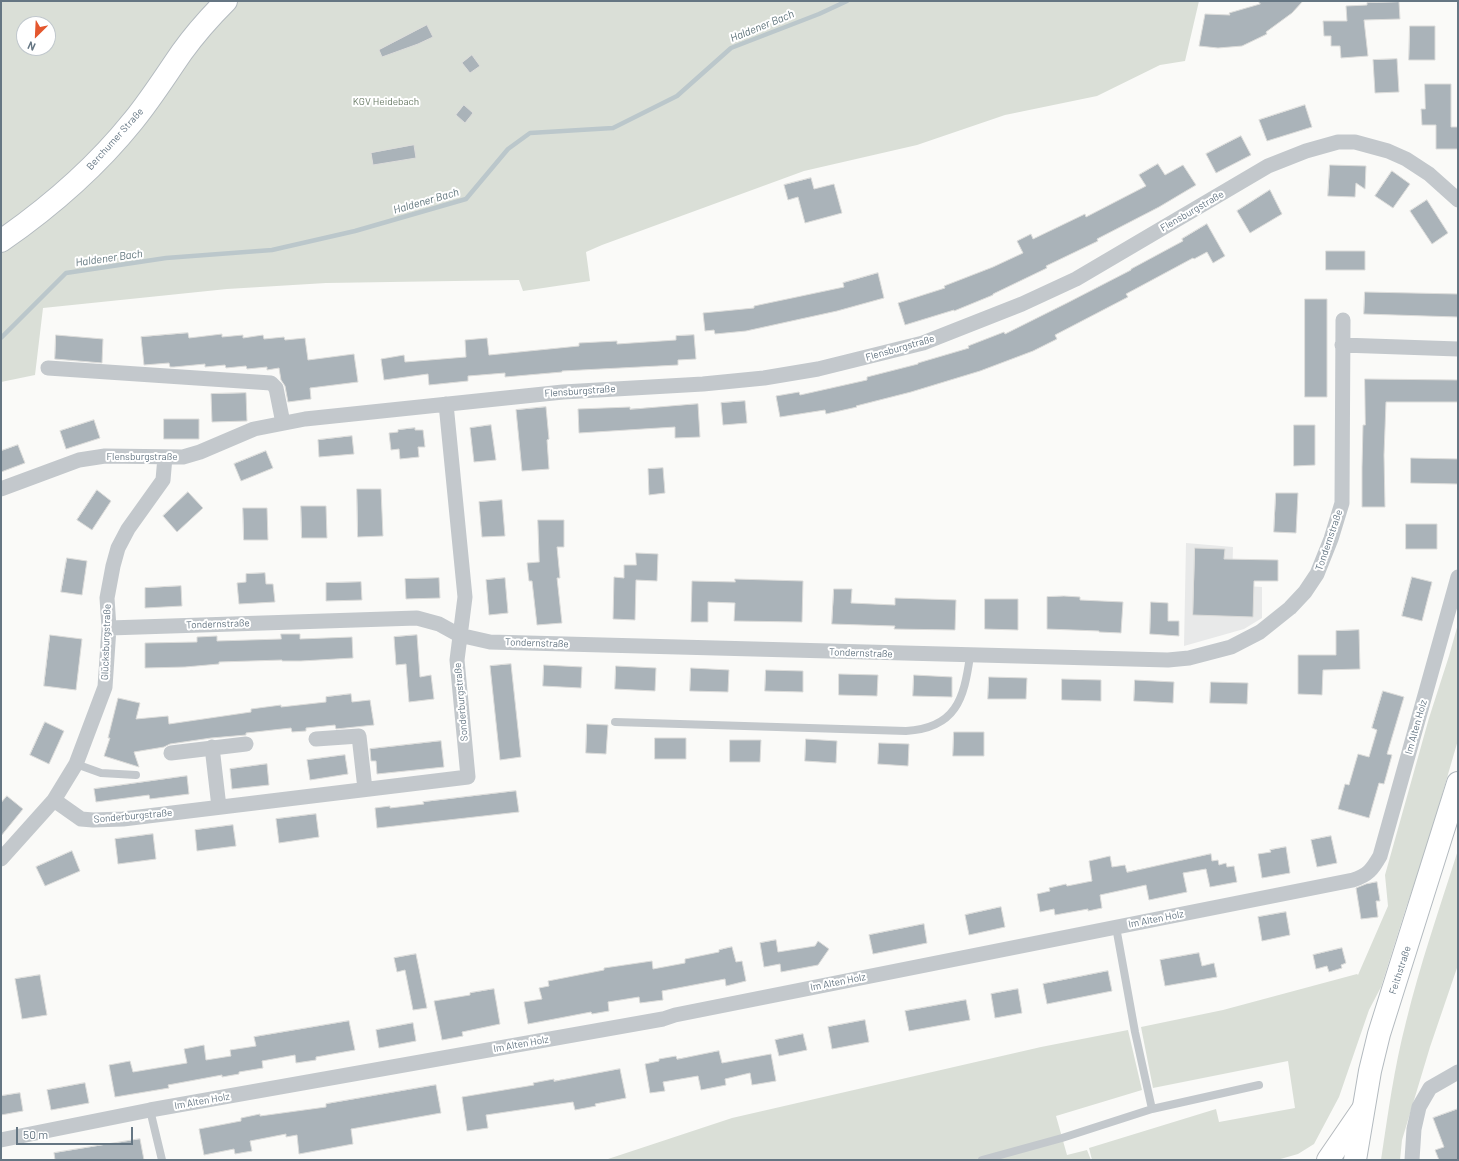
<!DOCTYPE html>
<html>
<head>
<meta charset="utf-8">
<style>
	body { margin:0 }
	#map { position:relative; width:1459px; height:1161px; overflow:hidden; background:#fafaf8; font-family:Barlow,sans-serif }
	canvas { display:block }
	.frame { position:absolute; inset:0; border:2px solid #657683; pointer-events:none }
	.north { position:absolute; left:16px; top:16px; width:40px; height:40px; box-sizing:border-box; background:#fff; border:1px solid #c1c8cd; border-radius:50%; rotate:204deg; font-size:11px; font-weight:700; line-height:16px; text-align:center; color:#657683 }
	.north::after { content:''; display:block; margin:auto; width:14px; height:18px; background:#e4572e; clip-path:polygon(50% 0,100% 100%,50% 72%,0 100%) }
	.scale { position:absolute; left:16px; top:1127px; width:117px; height:18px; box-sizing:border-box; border:2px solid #657683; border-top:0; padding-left:5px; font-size:12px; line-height:14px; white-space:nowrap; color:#657683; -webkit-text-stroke:3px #fff; paint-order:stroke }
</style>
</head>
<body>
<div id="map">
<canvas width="1459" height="1161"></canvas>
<div class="frame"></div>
<div class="north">N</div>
<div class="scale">50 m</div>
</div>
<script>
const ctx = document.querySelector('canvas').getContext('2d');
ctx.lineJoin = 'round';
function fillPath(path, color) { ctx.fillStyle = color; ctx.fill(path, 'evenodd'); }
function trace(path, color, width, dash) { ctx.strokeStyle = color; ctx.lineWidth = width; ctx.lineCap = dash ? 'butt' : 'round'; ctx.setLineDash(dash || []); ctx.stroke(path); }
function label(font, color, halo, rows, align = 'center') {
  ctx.font = font + ' Barlow,sans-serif'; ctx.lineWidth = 4; ctx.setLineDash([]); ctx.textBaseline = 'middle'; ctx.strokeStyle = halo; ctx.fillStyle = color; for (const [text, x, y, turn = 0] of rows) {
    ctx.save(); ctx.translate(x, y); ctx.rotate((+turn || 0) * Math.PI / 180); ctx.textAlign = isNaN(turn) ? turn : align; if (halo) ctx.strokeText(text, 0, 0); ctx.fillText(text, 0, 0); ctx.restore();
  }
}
fillPath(new Path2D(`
	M1186,543l47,4 -1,38 30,2v31l-18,11 -60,17z`), '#e8e9e9');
fillPath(new Path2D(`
	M1,1h1198l-14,60 -25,4 -63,31 -92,19 -88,30 -113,26 -202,74 -16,7 4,29 -67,10 -4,-11 -193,3 -99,6 -184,19 -8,67 -34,7zM24,24h24v24h-24z
	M1458,624v116l-32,110 -20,58 -25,79 -12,23 -30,87 -25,47 -16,10 -21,6h-185l-3,-12 127,-39 3,13 76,-14 -7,-47 -135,27 -12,-61 82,-17 134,-36 1,1 30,-69 -3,-31 44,-157 20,-62z
	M1458,850v115l-28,82 -28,93 -2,20h-19c7,-46 13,-92 25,-138 14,-58 34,-115 52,-172z
	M1128,1030l14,60 -86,26 11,39 20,-5 4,10h-486l127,-42 309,-71z`), '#dadfd7');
trace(new Path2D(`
	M1,338l65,-65 100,-15 106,-8 83,-19 111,-32 42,-50 22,-16 83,-5 64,-32 54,-48 88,-34 28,-13`), '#bbc7cb', 4.5);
const building = new Path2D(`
	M1258,1h45l-11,12 -26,19 1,2 -25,12 -24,2 -19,-2 6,-32 25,1 -1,-2 31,-9z
	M1399,2l1,17 -36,1 4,36 -27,2 -1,-12h-9v-10h-7l-1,-15h24l-1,-15 21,-1v-2z
	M427,25l6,12 -15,7 -36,13 -3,-7z
	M1410,26h25v34h-26z
	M472,55l8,11 -10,7 -8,-10z
	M1397,59l2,33 -24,1 -2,-33z
	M1425,84h26v43h7v22h-22v-24h-14l-1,-16h4z
	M464,105l9,8 -8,10 -9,-8z
	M1305,105l7,22 -45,14 -8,-21z
	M1241,136l10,19 -35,18 -10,-19z
	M414,145l2,13 -43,7 -2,-12z
	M1158,164l7,11 18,-10 13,20 -37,22 -62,32 1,2 -52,25 1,2 -54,26v1l-39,16v-1l-49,15 -7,-22 47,-15 -1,-2 49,-19 30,-14 -6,-12 14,-7 2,5 52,-25 1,3 60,-31 -7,-11z
	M1330,165l36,1 -1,23 -9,-6 -1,14 -27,-1z
	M1392,171l18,13 -17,24 -18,-12z
	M811,178l3,11 20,-5 8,29 -37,10 -7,-26 -10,3 -4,-15z
	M1270,190l12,24 -32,19 -13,-22z
	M1427,200l21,33 -16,11 -22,-33z
	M1207,224l18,32 -12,7 -6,-11 -13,7 -1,-1 -67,36 2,3 -73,38 2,4 -24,12 -53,20 -69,21 -55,14 1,1 -31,7 -1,-4 -45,7 -4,-21 23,-4 1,3 67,-15v-3l51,-13v-1l51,-15 -1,-2 36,-14 1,2 62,-31 64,-33v-1l52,-28 -1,-2z
	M1326,251h39v19h-39z
	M878,273l6,25 -47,13 -91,20 -31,3 -1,-4 -9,1 -2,-18 51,-5v-2l90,-19 -1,-4z
	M1365,292l93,2v23l-94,-3z
	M1305,299h22v98h-22z
	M188,333l1,5 33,-4v3l21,-2v3l20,-3 1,4 20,-2 1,3 20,-2 3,22 46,-6 4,28 -48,6 1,11 -23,3 -3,-16 -4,-6 -2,-12 -12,2v-3l-20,2 -1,-3 -20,2 -1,-3 -20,2v-3l-31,3h-4l-1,-4 -25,2 -3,-28z
	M56,335l47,4 -1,24 -47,-4z
	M694,335l2,24 -18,1v5l-116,6v1l-57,5v-4l-37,3v5l-39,4 -1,-11 -44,6 -3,-21 23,-4 1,7 61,-5 -1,-17 22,-2 2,17 90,-9v-3l38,-2v3l59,-4v-4z
	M1365,379l93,1v22h-72l-2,53 1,52h-23v-40l1,-42h2z
	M246,393l1,28 -35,1 -1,-28z
	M745,401l2,22 -24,2 -2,-22z
	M698,404l2,33 -25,1v-11l-96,6 -1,-24 52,-2v2z
	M546,407l3,32 -2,1 2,29 -27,2 -6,-61z
	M164,419h35v20h-35z
	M94,420l6,18 -34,11 -6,-18z
	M491,425l5,35 -22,2 -4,-34z
	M1294,425h21v40l-21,1z
	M415,428v2h8l2,17h-7l1,10 -19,2 -1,-10 -8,1 -2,-17 9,-1v-2z
	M352,436l2,18 -35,3 -1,-17z
	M18,445l7,18 -24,9v-21z
	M266,451l7,17 -32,13 -7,-17z
	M1411,458l47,1v25l-47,-1z
	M663,468l2,25 -16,2 -1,-26z
	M357,489h24l2,47 -25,1z
	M97,490l14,11 -19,29 -15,-10z
	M188,492l15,16 -26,24 -14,-16z
	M1276,493h22l-2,40 -22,-1z
	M502,500l3,36 -23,1 -3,-35z
	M301,506h25l1,32h-25z
	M243,508h24l1,32h-24z
	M538,520h26v27h-7l3,31h-3l5,45 -25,2 -5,-44h-3l-2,-18 12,-1z
	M1406,524h31v25h-31z
	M1195,548l30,1 -1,10 54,1v21h-24l-1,36 -60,-2z
	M636,553l22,1 -1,27 -21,-1 -1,40 -22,-1 1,-42 10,1v-13h12z
	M67,558l20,3 -5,34 -21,-3z
	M265,573l1,11h7l2,18 -36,2 -2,-21 9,-1v-8z
	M1412,577l20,5 -10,39 -20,-5z
	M439,578l1,20 -34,1 -1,-20z
	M505,578l3,35 -19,2 -3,-35z
	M735,579l68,2 -1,41 -68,-1 1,-18 -27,-1v20h-17l1,-41 43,1z
	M361,582l1,18 -36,1v-18z
	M181,586l1,20 -37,2v-20z
	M834,589h18l-1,14 44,2v-7l61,2 -1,30 -61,-1 1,-3 -63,-2z
	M1064,596l16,1v3l43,2 -2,31 -22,-1v-1l-52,-2v-32z
	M985,599h33v31l-33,-1z
	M1151,602l17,1v18h11v15l-29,-2z
	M1359,630l1,39 -37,1 -1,25 -24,-1v-39h38v-24z
	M281,634h19v5l52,-2 1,21 -52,3h-19v-1l-63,2v2l-34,3 -40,1v-25l52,-1v-5l20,-1v5l64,-2z
	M50,635l32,4 -6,51 -32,-4z
	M417,635l3,42 11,-2 3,24 -25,3 -3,-38 -10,1 -2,-28z
	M511,664l10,93 -21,3 -10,-94z
	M544,665l38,2 -1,21 -38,-2z
	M616,666l40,2 -1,23 -40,-2z
	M691,668l38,2 -1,22 -38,-1z
	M766,670l37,1v21l-38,-1z
	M839,674l39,1 -1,21 -38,-1z
	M914,675l38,2v20l-39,-1z
	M989,677l38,1 -1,21h-38z
	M1062,679l39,1v21l-39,-1z
	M1135,680l39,2 -1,21 -39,-2z
	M1211,682l37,1 -1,21 -37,-1z
	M1383,691l21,6 -17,57 5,1 -8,29 -5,-1 -10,35 -31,-9 7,-25 4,1 9,-31 11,3 8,-27 -5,-2z
	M351,694l1,8 18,-2 4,25 -38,4 -1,-4 -29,3v3l-14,1 -1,-4 -45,5v2l-35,3 -41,6 -6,3 -30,5 5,15 -35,-11 6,-18h-2l10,-40 22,5 -4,16 32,-3 1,8 82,-12v-3l30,-4v2l45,-5v-5z
	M45,722l19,9 -15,33 -19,-9z
	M587,724l21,1 -2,29 -20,-1z
	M954,732h30v24h-31z
	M655,738h31v21h-31z
	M806,739l31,2 -1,22 -31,-2z
	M730,740h31l-1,22h-30z
	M441,741l3,26 -67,7 -1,-13h-5l-1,-12z
	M879,743l30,1 -1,22 -30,-2z
	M345,755l3,19 -38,6 -3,-20z
	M267,764l2,21 -37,4 -2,-20z
	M187,776l2,18 -39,5 -1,-4 -53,7 -2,-13z
	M516,791l3,21 -142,16 -2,-20 15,-2v2l34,-4 -1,-2z
	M7,796l16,13 -22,27v-33z
	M316,814l3,23 -40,6 -3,-24z
	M233,825l3,21 -39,5 -2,-21z
	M153,834l3,25 -38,5 -3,-25z
	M1331,836l6,27 -20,4 -6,-27z
	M1286,847l4,26 -28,5 -4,-24 13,-2 -1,-2z
	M72,851l8,20 -35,15 -9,-19z
	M1211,854l1,7 6,-1 1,5 7,-2 1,4 7,-1 3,16 -27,5 -4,-18 -23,4 4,19 -38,8 -3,-15 -46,10 2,13 -14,3v-2l-33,6 -1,-6 -14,3 -3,-18 13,-3 -1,-3 17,-4 1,2 25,-5 -3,-20 21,-5 2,11 13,-2 2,7z
	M1377,882l3,19h-4l2,16 -17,2 -5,-31 10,-4z
	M1001,907l4,20 -36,8 -4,-20z
	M1286,912l4,23 -28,6 -4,-24z
	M924,924l3,19 -54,11 -4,-19z
	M776,940l2,12 37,-6 3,-5 11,8 -11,16 -37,7 -1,-8 -16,3 -4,-24z
	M732,947l4,15 6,-1 4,20 -20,5 -1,-7 -63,12 1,9 -23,3 -1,-6 -31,5 1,9 -17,3 -1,-2 -63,12 -4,-22 18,-3 -3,-11 10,-2 -1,-5 56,-11v-2l48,-7 1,8 32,-6v-4l34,-7v-2z
	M1342,948l4,15 -5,2 1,3 -13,4 -2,-6 -11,3 -3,-14z
	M1199,953l3,13 12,-3 3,14 -52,9 -5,-26z
	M416,954l11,54 -14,2 -8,-40 -8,2 -3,-14z
	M1108,971l4,20 -65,13 -4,-20z
	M40,975l7,40 -25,4 -7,-40z
	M494,989l6,35 -38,8 1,4 -21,4 -8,-39 36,-6v-2z
	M1018,989l4,24 -27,5 -4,-24z
	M966,1000l4,20 -61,11 -4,-20z
	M865,1020l4,22 -37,7 -4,-22z
	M349,1021l6,29 -39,7v3l-20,3 -1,-8 -33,6 1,7 -24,4v2l-17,3v-2l-54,10 1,3 -54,9 -6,-32 21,-4 3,11 54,-9 -3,-14 20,-4 2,15 25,-4 -1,-6 26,-4 -2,-9z
	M413,1023l3,18 -37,7 -3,-18z
	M803,1034l4,16 -28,6 -4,-16z
	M719,1051l3,12 49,-9 5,27 -24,4 -2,-12 -25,6 1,6 -25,5 -3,-14 -35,6 2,9 -15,2 -5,-29 14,-3v-2l17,-3 1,3z
	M620,1069l6,29 -31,6 1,2 -21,4 -2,-8 -87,13 2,13 -21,3 -5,-34 72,-12 -1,-2 21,-4v2z
	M85,1083l4,20 -38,7 -4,-20z
	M436,1085l5,28 -90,16 2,15 -54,10 -2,-19 -11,2v-3l-36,7 2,10 -17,3 -1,-5 -30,6 -5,-26 42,-8v-3l19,-4v2l66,-9v-3z
	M20,1093l3,18 -22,4v-19z
	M1458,1109v51h-19l-4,-10 9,-3 -11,-29z
	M140,1139l4,21h-89l-1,-7z`);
fillPath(building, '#aab3b9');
trace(building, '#dcdcda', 1);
const secondary = new Path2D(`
	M1,241c49,-34 95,-74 132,-120 18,-22 33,-46 49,-69 13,-18 28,-35 44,-51
	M1355,1160l15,-89 9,-37 79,-251`);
const motorway = new Path2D(`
	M1328,1160l35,-51`);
trace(secondary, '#b3babf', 24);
trace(motorway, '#b4b9bd', 24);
trace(new Path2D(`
	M615,722l291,9c50,-3 58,-32 64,-75
	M76,764l25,9 35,2
	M1152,1109l107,-24
	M150,1110l12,50
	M982,1160l80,-22 90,-29 -17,-77 -19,-105`), '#c3c8cc', 8);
trace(new Path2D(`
	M1342,345l116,4
	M48,368l223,15 5,5 7,35
	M1,489l78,-29 26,-4 78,1 17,-5 54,-23 51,-10 258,-27 140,-8 61,-6 54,-9 105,-26 99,-39 54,-25 192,-113 38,-15 32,-9h17l33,9 18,8 23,15 29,26
	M109,628l308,-10 22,6 20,11 31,7 678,18 21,-2 42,-11 29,-15 30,-24 15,-16 12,-18 14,-35 11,-36 1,-183
	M316,739l43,-3 6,53
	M212,747l7,60
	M171,753l75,-9
	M54,800l27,19 12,1 30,-1 345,-42 -11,-117 8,-63 -19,-193
	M1,859l53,-59 22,-36 29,-77 4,-59 -2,-30 6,-32 5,-18 10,-19 35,-49 2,-23
	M1,1140l149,-30 513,-91 12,-4 678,-135c15,-5 19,-10 27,-24l78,-279
	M1412,1160l2,-31 5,-22 11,-19 28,-16`), '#c3c8cc', 15);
trace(secondary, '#fff', 22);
trace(motorway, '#fff', 22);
label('10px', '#687a64', '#fff', [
	["KGV Heidebach",386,102]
]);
label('10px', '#657683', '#fff', [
	["Berchumer Straße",115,139,-48],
	["Flensburgstraße",1192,211,-30],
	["Flensburgstraße",900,348,-16],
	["Flensburgstraße",580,391,-4],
	["Flensburgstraße",142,457],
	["Tondernstraße",1329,540,-71],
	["Tondernstraße",218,624,-2],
	["Glücksburgstraße",106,642,-88],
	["Tondernstraße",537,643,2],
	["Tondernstraße",861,653,2],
	["Sonderburgstraße",461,702,-95],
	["Im Alten Holz",1416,727,-74],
	["Sonderburgstraße",133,816,-5],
	["Im Alten Holz",1156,919,-11],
	["Feithstraße",1400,970,-72],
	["Im Alten Holz",838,982,-11],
	["Im Alten Holz",521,1044,-10],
	["Im Alten Holz",202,1101,-10]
]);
label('italic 11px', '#60757c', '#fff', [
	["Haldener Bach",762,26,-22],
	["Haldener Bach",426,201,-16],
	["Haldener Bach",109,258,-8]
]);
</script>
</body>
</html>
